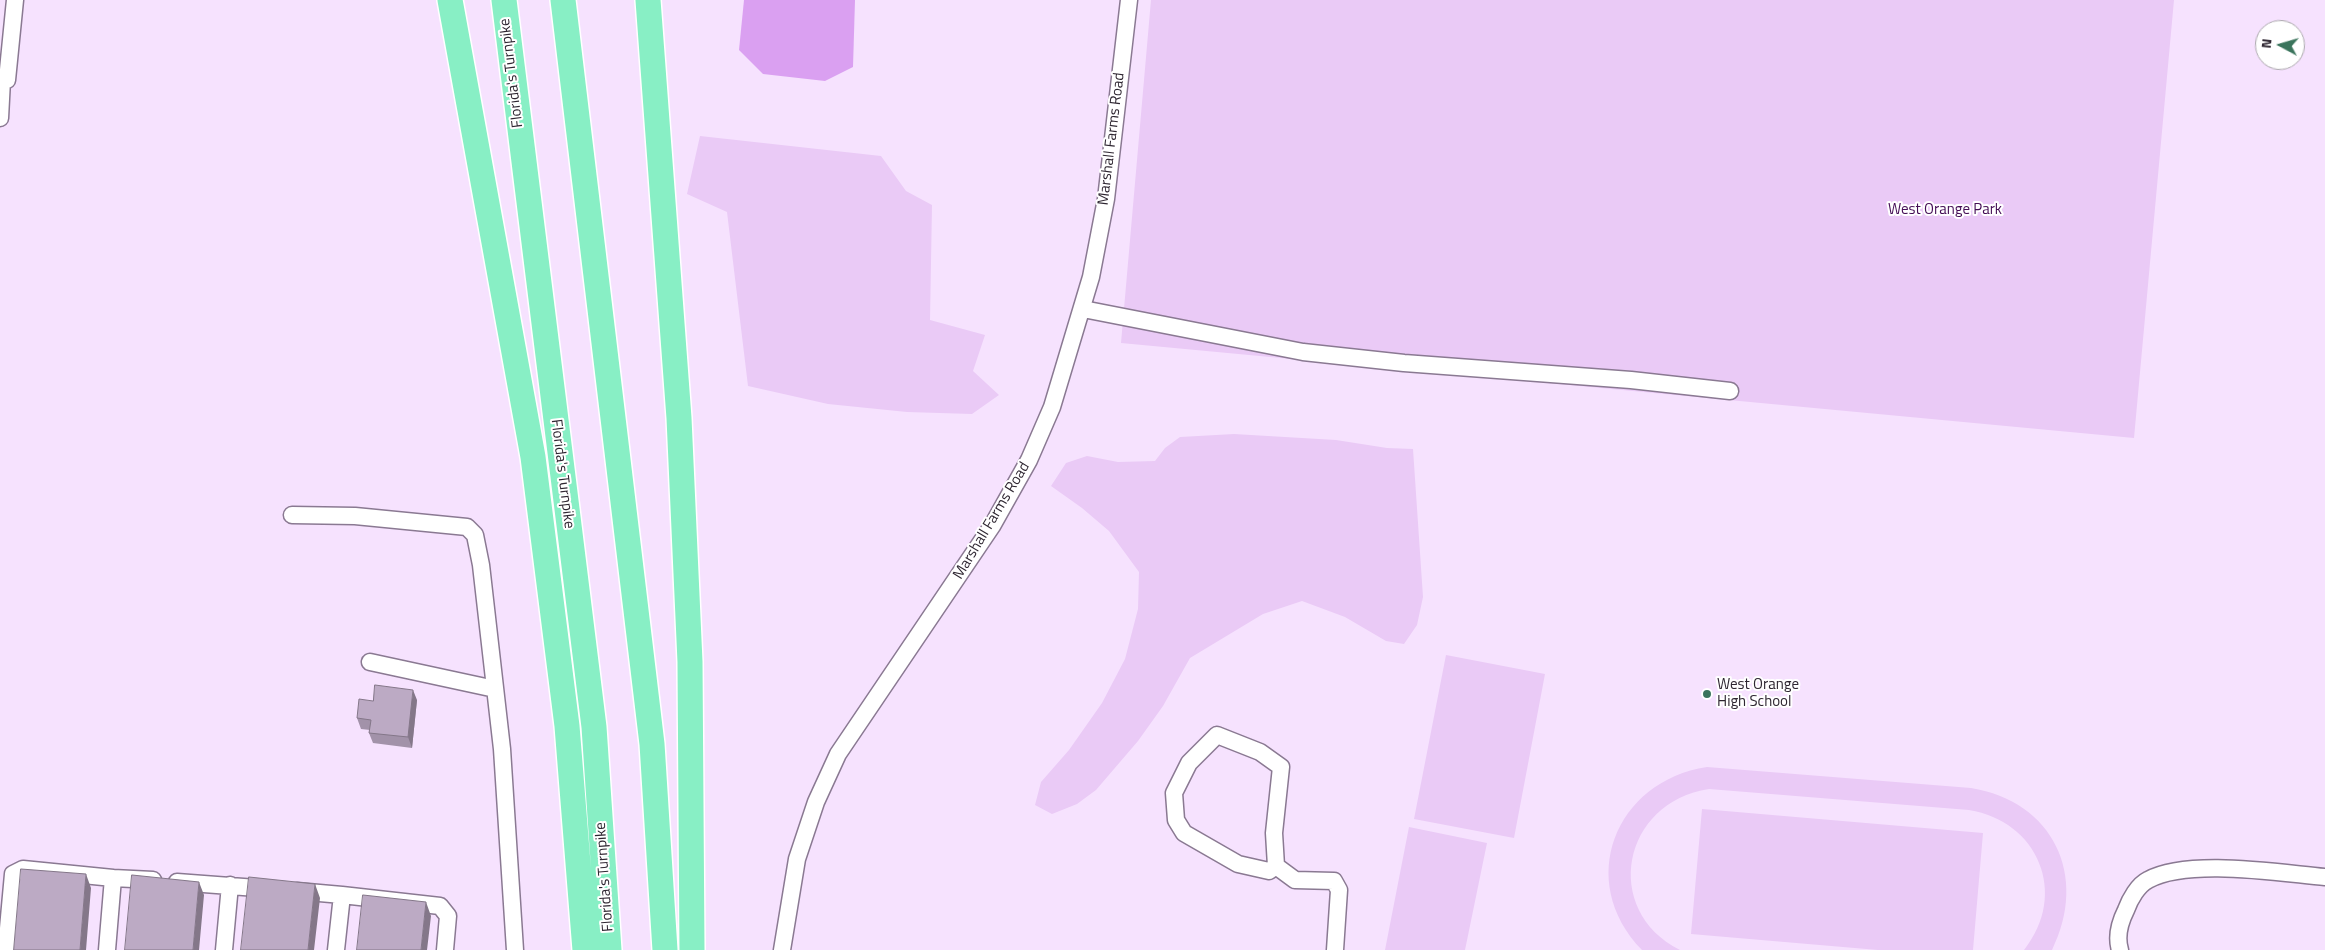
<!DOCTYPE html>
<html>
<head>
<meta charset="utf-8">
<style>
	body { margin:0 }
	#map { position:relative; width:2325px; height:950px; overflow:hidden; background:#f6e2fe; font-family:"Titillium Web",sans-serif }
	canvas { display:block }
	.north { position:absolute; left:2255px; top:20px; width:50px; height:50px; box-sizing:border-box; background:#fff; border:1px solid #aba8ad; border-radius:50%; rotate:276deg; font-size:14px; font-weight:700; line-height:20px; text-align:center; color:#2e2631 }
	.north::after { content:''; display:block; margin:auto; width:18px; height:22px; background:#3a745c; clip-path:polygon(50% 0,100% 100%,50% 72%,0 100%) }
</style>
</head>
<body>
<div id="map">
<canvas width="2325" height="950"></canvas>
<div class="north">N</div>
</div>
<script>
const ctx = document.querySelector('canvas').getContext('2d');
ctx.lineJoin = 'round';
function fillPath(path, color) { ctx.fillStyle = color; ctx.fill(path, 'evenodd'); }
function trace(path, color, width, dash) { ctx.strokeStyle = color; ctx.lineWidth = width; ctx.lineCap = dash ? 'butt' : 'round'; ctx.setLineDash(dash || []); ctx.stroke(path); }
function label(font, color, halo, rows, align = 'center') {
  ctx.font = font + ' "Titillium Web",sans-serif'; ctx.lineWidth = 4; ctx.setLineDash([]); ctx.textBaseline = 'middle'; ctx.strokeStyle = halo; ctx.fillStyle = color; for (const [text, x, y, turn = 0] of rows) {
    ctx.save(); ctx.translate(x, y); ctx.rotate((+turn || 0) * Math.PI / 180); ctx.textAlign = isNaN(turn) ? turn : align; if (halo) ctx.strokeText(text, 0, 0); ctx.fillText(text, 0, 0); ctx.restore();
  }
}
fillPath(new Path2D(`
	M1151,0h1023l-40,438 -1013,-95z
	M700,136l181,20 25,35 26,14 -2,115 55,15 -12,36 26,24 -27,19 -65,-2 -79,-8 -80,-18 -21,-174 -40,-18z
	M1234,434l102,6 51,8 26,1 10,148 -6,28 -13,19 -18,-3 -41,-24 -43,-16 -39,13 -73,44 -27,48 -25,35 -42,49 -19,14 -25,10 -17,-9 6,-23 28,-32 33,-47 23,-44 13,-50 1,-37 -30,-41 -27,-23 -31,-22 15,-23 21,-7 31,6 37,-1 10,-13 15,-11z
	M1446,655l99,19 -31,164 -100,-19z
	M1707,767l264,21c82,13 118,88 81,162h-28c45,-56 14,-129 -55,-140l-260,-21c-87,13 -108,121 -29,161h-38c-67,-69 -27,-169 65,-183z
	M1702,809l281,24 -10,117h-95l-187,-16z
	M1409,827l78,16 -22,107h-80z`), '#eacaf6');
fillPath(new Path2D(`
	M744,0h111l-2,67 -28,14 -62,-7 -24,-24z`), '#daa0f1');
const minor = new Path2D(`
	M0,80h7l8,-80
	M0,118l2,-38
	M1083,309l220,43 101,11 227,17 99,11
	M292,515l63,1 112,11 8,8 6,30 21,184 13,201
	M370,662l125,27
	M1217,735l43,17 21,15 -7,66 2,33 -7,5 -31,-7 -54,-31 -8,-13 -2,-27 15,-30z
	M1276,866l19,14 39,1 5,9 -4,60
	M113,878l40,2
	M177,882l93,7
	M297,891l45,4 -6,55
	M342,895l98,11 8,10 -3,34
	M6,950l7,-76 10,-5 90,9 -6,72
	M224,950l6,-65
	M782,950l15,-91 19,-57 22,-48 154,-228 37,-66 23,-53 39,-130 15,-78 23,-199
	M2120,950c-4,-13 0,-28 6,-40 4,-11 12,-25 22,-30 40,-22 131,-7 177,-3`);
const highway = new Path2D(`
	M450,0l83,457 34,269 18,224
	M504,0l90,727 15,223
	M563,0l89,744 13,206
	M648,0l31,418 11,244 2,288`);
trace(minor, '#8a7992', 19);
trace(highway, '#fff', 28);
trace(minor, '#fff', 16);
trace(highway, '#88efc5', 25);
fillPath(new Path2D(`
	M417,700l-5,48 -39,-5 -4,-10 1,-3 -9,-1 -4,-11 16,-17z`), '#a292a9');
fillPath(new Path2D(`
	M413,690l4,10 -5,48 -4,-11z
	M86,874l5,14 -5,62h-6z
	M199,882l5,13 -5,55h-6z
	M315,884l5,14 -6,52h-6z
	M426,902l5,14 -4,34h-6z`), '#847789');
const building = new Path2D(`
	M375,685l38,5 -5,47 -39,-4 2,-13 -14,-2 2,-19 14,2z
	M21,869l65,5 -6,76h-66z
	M132,875l67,7 -6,68h-68z
	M249,877l66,7 -7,66h-67z
	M363,895l63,7 -5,48h-64z`);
fillPath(building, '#bcaac4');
trace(building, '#847789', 1);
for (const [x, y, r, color] of [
	[1707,694,5,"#3a745c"]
]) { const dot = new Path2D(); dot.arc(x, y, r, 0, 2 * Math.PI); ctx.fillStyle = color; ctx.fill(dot); trace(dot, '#fff', 2); }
label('15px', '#2e2631', '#fff', [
	["Florida's Turnpike",512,73,-97],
	["Marshall Farms Road",1112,139,-83],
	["Florida's Turnpike",562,474,83],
	["Marshall Farms Road",992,521,-59],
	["Florida's Turnpike",605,877,-94]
]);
label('15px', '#440d55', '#fff', [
	["West Orange Park",1945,210]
]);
label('15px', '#2e2631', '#fff', [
	["West Orange",1717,685],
	["High School",1717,702]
], 'left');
</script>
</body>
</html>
